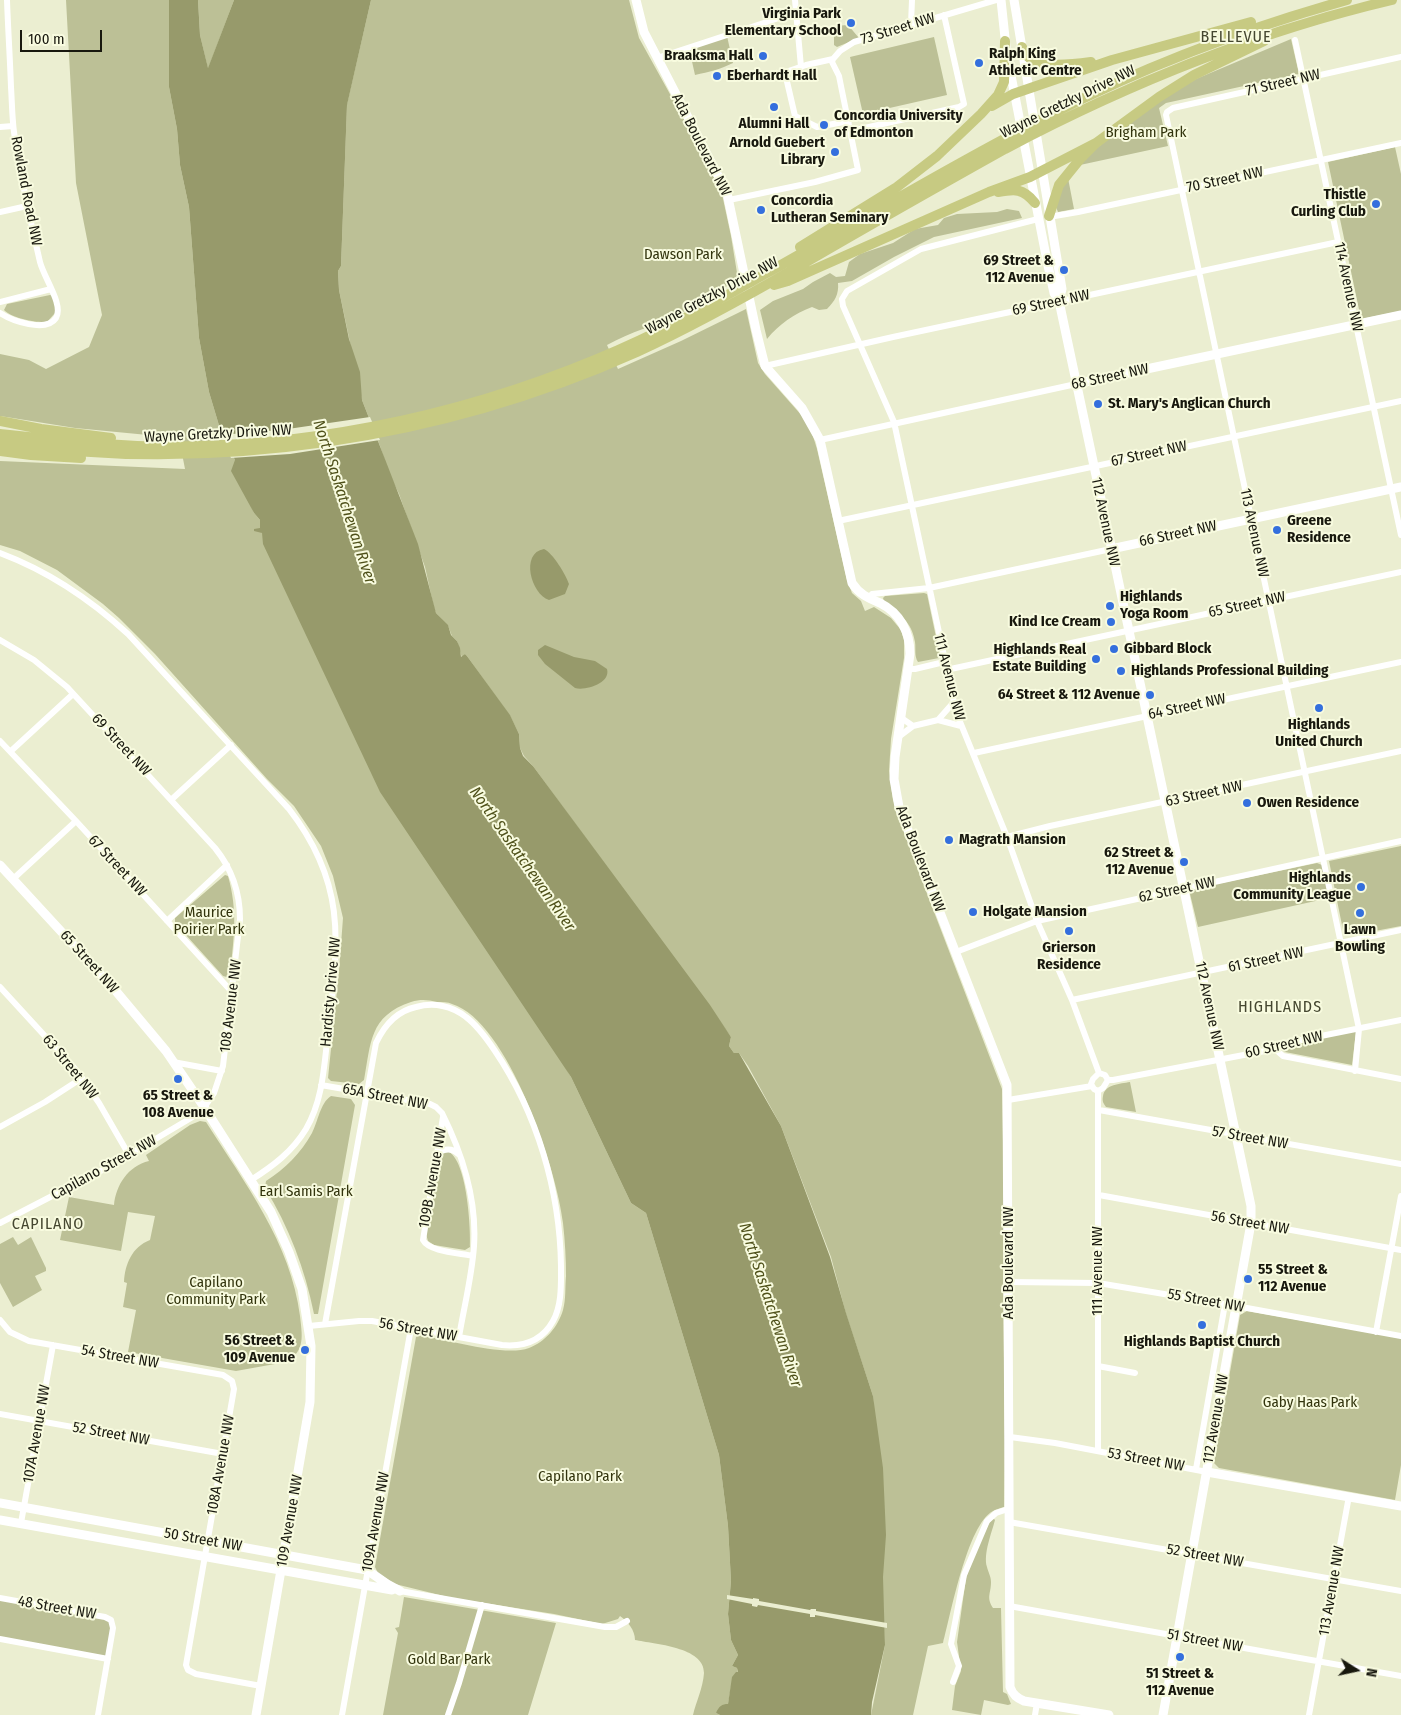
<!DOCTYPE html>
<html>
<head>
<meta charset="utf-8">
<style>
	body { margin:0 }
	#map { position:relative; width:1401px; height:1715px; overflow:hidden; background:#ebeed1; font-family:"Fira Sans Condensed",sans-serif }
	canvas { display:block }
	.north { position:absolute; left:1331px; top:1645px; width:50px; height:50px; -webkit-text-stroke:4px #f8fbdf; paint-order:stroke; rotate:100deg; font-size:14px; font-weight:700; line-height:20px; text-align:center; color:#18180e }
	.north::after { content:''; display:block; margin:auto; width:18px; height:22px; background:#18180e; clip-path:polygon(50% 0,100% 100%,50% 72%,0 100%) }
	.scale { position:absolute; left:20px; top:30px; width:82px; height:22px; box-sizing:border-box; border:2px solid #18180e; border-top:0; padding-left:6px; font-size:15px; line-height:18px; white-space:nowrap; color:#18180e; -webkit-text-stroke:4px #f8fbdf; paint-order:stroke }
</style>
</head>
<body>
<div id="map">
<canvas width="1401" height="1715"></canvas>
<div class="north">N</div>
<div class="scale">100 m</div>
</div>
<script>
const ctx = document.querySelector('canvas').getContext('2d');
ctx.lineJoin = 'round';
function fillPath(path, color) { ctx.fillStyle = color; ctx.fill(path, 'evenodd'); }
function trace(path, color, width, dash) { ctx.strokeStyle = color; ctx.lineWidth = width; ctx.lineCap = dash ? 'butt' : 'round'; ctx.setLineDash(dash || []); ctx.stroke(path); }
function label(font, color, halo, rows, align = 'center') {
  ctx.font = font + ' "Fira Sans Condensed",sans-serif'; ctx.lineWidth = 4; ctx.setLineDash([]); ctx.textBaseline = 'middle'; ctx.strokeStyle = halo; ctx.fillStyle = color; for (const [text, x, y, turn = 0] of rows) {
    ctx.save(); ctx.translate(x, y); ctx.rotate((+turn || 0) * Math.PI / 180); ctx.textAlign = isNaN(turn) ? turn : align; if (halo) ctx.strokeText(text, 0, 0); ctx.fillText(text, 0, 0); ctx.restore();
  }
}
fillPath(new Path2D(`
	M66,0h103v87l8,42 3,36 9,42 10,131 10,54 12,40 14,28 11,35 8,18 6,7v9l2,4 309,544 60,126 15,10 73,242 9,71 3,55 -3,33 3,26 7,15 -6,11 5,2 1,5 -7,14 -3,17 -12,9 4,2h-27c3,-13 10,-27 11,-42 1,-26 -50,-29 -69,-33 0,-10 -7,-18 -15,-24l-2,3 -16,5 -48,-10 -102,-16 -57,-14 -17,-11 -3,-6 41,-230 5,-2c27,5 84,22 108,13 16,-6 29,-21 34,-38 3,-10 2,-23 3,-34 0,-17 -1,-35 -3,-53 -6,-53 -55,-202 -111,-219 -4,-2 -10,-2 -15,-2 -9,-2 -16,-3 -26,0 -42,14 -40,41 -47,78l-5,4 -28,-3 -3,-3 11,-107 4,-53 -10,-42 -12,-30 -27,-40 -27,-27 -112,-125 -36,-36 -16,-14 -46,-34 -37,-19 -20,-6v-84l185,8 -6,-31 -104,-10 -75,-12v-62l29,6 17,9 43,-22 13,-32 -26,-132z
	M198,0h36l-26,69 -8,-34z
	M371,0h258l10,38 58,105 25,51 9,42 7,43c-19,12 -37,25 -57,34 -24,12 -51,19 -74,32l11,24 63,-28 65,-32 12,54 7,11 38,43 9,16 5,16 30,131 5,13 9,8 4,10 9,-4 17,11 10,12 3,10v18l-13,81 -2,32 4,29 23,65 86,224 3,155 -2,35 2,161 -1,67c-3,1 -8,2 -11,4 -26,14 -42,103 -50,132l-15,3 -15,69h-42l14,-70 -12,-249 -27,-82 -15,-57 -50,-131 -33,-60 -9,-13h-5l-5,-7 2,-9 -198,-271 -9,-10 -4,-8 -1,-14 -9,-18 -43,-60 -2,-2 -3,4 -5,-17 -5,-5 -4,-10 -12,-13 -2,-5 -9,-41 -26,-73 -10,-21 -9,-27 -18,-46 -23,-110 -1,-19 3,-5 6,-162z
	M848,25l11,13 -22,9 -3,-2v-19z
	M727,36l6,27c-12,6 -24,9 -38,12l-6,-27z
	M934,37l13,58 -84,19 -13,-57z
	M1291,39l8,35 -133,29 -7,5 9,38 -88,19 -12,13 6,31 -16,3 -2,-5 2,-14 10,-18 16,-17 72,-56 40,-23z
	M1395,147l6,27v137l-40,8 -33,-157z
	M1007,209l12,2 3,7 -88,19 -40,20 -42,24 -14,2c1,11 -3,18 -11,26l-8,1 -7,-3c-18,7 -33,17 -45,32l-7,-29 13,-9 30,-12 10,-7 17,-9 6,4 9,-1 4,-14 11,-8 33,-11 22,-14 23,-4 6,-7 13,-4 40,-2z
	M50,295l3,1 2,6v11l-8,9c-11,1 -36,-4 -43,-12l3,-6z
	M924,593l3,1 13,62 -1,2 -21,4c-4,-6 -2,-13 -3,-20 -3,-20 -16,-29 -31,-41l-1,-3 2,-2z
	M1401,846v80l-52,10 -5,-1 -15,-74z
	M1317,863l5,2 7,33 -131,29 -8,-33 3,-5z
	M225,875l3,1c10,35 6,62 2,98l-3,3 -4,-1 -48,-53v-5z
	M1354,1031l2,1 -4,33 -67,-13 -4,-2 3,-3z
	M1130,1082l6,30 -30,-5c-3,-4 -4,-6 -3,-11 2,-12 17,-12 27,-14z
	M331,1096l20,3 4,6 -37,209h-4c-9,-45 -25,-87 -49,-126l1,-7c19,-12 35,-28 46,-48 6,-11 8,-30 19,-37z
	M200,1121l6,1c38,60 85,121 94,194 2,19 6,35 -14,46l-50,9 -108,-19 8,-42 -13,-3 4,-24 -3,-1c1,-18 8,-35 26,-42l5,-24 -27,-4 -7,39 -61,-11 9,-43 45,8c2,-20 14,-39 35,-44l-3,-6 44,-30z
	M449,1152c18,10 22,76 21,95l-5,3 -31,-5 -6,-4 -2,-7 15,-78 2,-3z
	M13,1237l5,8 13,-8 15,31v3l-11,5 7,14 -29,17 -13,-24v-39z
	M1247,1311l154,27v127l-6,35 -176,-32 -5,-5 26,-148z
	M993,1518l2,2c-3,12 -12,34 -8,47 1,5 4,9 4,15 0,12 -5,15 2,26h8l2,84 4,2 4,10 -3,1 -24,-5 -3,15 -29,-5 3,-24 6,-15 -4,-29 9,-64 6,-19 16,-34z
	M404,1597l152,26 -28,92h-145l15,-82 -3,-5 4,-1z
	M0,1598l111,22 -3,39 -108,-20z`), '#bcc096');
fillPath(new Path2D(`
	M169,0h29l2,35 8,33 26,-68h137l-24,105 -6,161 -3,5 1,19 10,49 11,33 2,28 56,144 18,69 12,12 3,10 6,6 3,7 1,9 4,-3 2,2 43,59 9,19 1,14 3,8 10,10 177,239 21,32 -2,9 5,7h5l42,73 49,131 16,56 27,83 10,72 3,67 -3,42 2,68 -13,57 -1,13h-151l-4,-2c3,-7 6,-9 12,-9l4,-27 4,-5h2l-1,-4 -5,-2 6,-11 -7,-15 -3,-26 3,-33 -3,-55 -9,-71 -73,-242 -15,-10 -60,-126 -191,-285 -117,-248 -1,-11 -8,-2v-2l6,-1v-8l-6,-7 -23,-42 4,-11 -14,-28 -12,-40 -10,-54 -10,-131 -9,-42 -3,-36 -8,-42z
	M544,549c9,4 22,26 25,35l-4,10 -16,6c-18,-6 -29,-47 -5,-51z
	M545,645l29,12 21,4 12,8c4,14 -21,22 -32,19l-30,-24 -7,-9v-5z`), '#979a6b');
fillPath(new Path2D(`
	M370,417l10,23 -90,14 -59,4 -11,-23 61,-5z
	M727,1595l26,4v-1l6,1v2l51,9 1,-1h5v2l71,12v5l-72,-13v2h-5v-3l-52,-9 -1,2 -5,-1v-2l-25,-5z`), '#ebeed1');
trace(new Path2D(`
	M795,0l6,67
	M911,24l1,-24
	M1295,40l106,495
	M657,58l131,-43 8,-1
	M833,59l7,-8 14,-9 142,-42
	M785,73l10,43 22,11 32,-6
	M771,77l35,-12 27,-6
	M0,127l13,-1
	M851,131l108,-24 5,-3 -20,-89
	M729,200l86,-18 43,-12 -16,-79 -3,-15 -7,-14 1,-3
	M0,212l27,-6
	M1049,217l29,-5 323,-69
	M1038,219l-117,30 -74,42 -5,8 1,7 51,116 62,290 51,125 30,84 35,79 27,73
	M0,302l51,-13
	M0,313c12,8 46,20 56,5 8,-13 -12,-40 -16,-56 -10,-43 -20,-86 -26,-130 -2,-15 -2,-30 -3,-45 -1,-29 -3,-58 -4,-87
	M765,366l128,-29 445,-95
	M820,440l256,-56
	M838,521l563,-120
	M0,553c48,18 90,46 128,81l161,175c59,76 49,135 39,224 -4,33 -5,67 -22,96 -14,23 -33,37 -55,51
	M868,598l4,-4 57,-6 182,-39
	M0,640l34,20 33,27 148,161c17,21 25,45 25,71l-17,147 -9,27 -13,19 -91,54 -110,57
	M908,669h7l29,-7
	M946,670l455,-98
	M953,703l-15,17 23,6
	M913,726l25,-6
	M897,738l16,-12 -13,-9
	M0,741l76,80 156,171
	M11,751l62,-57
	M974,753l427,-91
	M171,800l60,-55
	M1007,837l43,-11 351,-75
	M13,879l63,-58
	M167,921l60,-56
	M956,952l81,-31 364,-80
	M0,987l77,84 22,32 30,52
	M1072,1000l329,-70
	M1275,1049l8,7 118,23
	M173,1062l49,9
	M1355,1071l4,-42 -193,-914 1,-3 6,-4 228,-51
	M1099,1073l6,2 3,5 -5,8 -5,3 -4,-2 -3,-5 2,-5z
	M1108,1080h5l162,-31 11,-6 115,-23
	M321,1085l109,19 6,3 6,6c20,40 35,88 32,133 -2,30 -10,61 -15,91
	M1098,1091v360
	M1008,1100l84,-14
	M1099,1110l302,54
	M443,1117l-20,123c6,12 37,13 50,16
	M0,1127l45,-25 37,-24
	M437,1154c7,-5 14,-7 21,0
	M1099,1195l302,55
	M1009,1282l89,1 138,23 165,30
	M0,1320l10,12 19,9 194,34 9,6 2,8 -48,276 2,5 8,4 65,12
	M309,1326l50,-5h13l130,24c21,2 40,-4 51,-24 9,-16 8,-37 8,-55 -1,-75 -24,-153 -66,-215 -8,-12 -17,-25 -29,-34 -14,-11 -32,-15 -50,-10 -19,4 -32,19 -40,36l-51,281
	M1376,1332l25,-136
	M1098,1366l37,7
	M0,1414l223,40
	M1010,1437l45,6 152,29
	M1196,1469l29,-165
	M1009,1522l392,69
	M21,1523l32,-178
	M400,1591l205,36h11l11,-6
	M0,1598l105,19 6,3 2,8 -15,87
	M1009,1606l392,70
	M0,1639l108,20
	M953,1682l6,-16 -8,-22 13,-69 23,-54 9,-8 12,-4
	M342,1715l69,-387
	M448,1715l11,-32 23,-78
	M1035,1715l2,-12
	M1309,1715l40,-219`), '#fff', 6);
trace(new Path2D(`
	M636,0l8,32 83,161 29,137 9,36 37,42 18,32 32,143c7,11 16,15 28,20 20,10 30,29 30,51l-15,103 -1,22 5,28 108,278 3,602c3,8 7,11 14,14l85,14
	M1001,0l5,47
	M1014,0l48,289 -3,12
	M1008,60l39,201 7,32 5,8 192,905v17l-88,492
	M1076,384l325,-69
	M1111,549l290,-62
	M0,865l115,125 51,61 38,56 67,105 18,40 13,37 9,57 -1,56 -54,313
	M1207,1472l194,34
	M0,1503l367,67 20,14 13,7
	M0,1520l392,70`), '#fff', 9);
trace(new Path2D(`
	M1022,47c2,5 5,10 10,13 13,8 44,4 59,2
	M992,106l21,-12 99,-34 139,-38
	M998,192c17,-3 25,-4 37,11
	M1049,216l10,-31 21,-26 16,-16 63,-46 35,-22 70,-34
	M800,247l97,-60 40,-31 44,-42 17,-19 6,-13 1,-41
	M774,285l14,-4 201,-89 41,-15 66,-34
	M0,421l41,8 70,9
	M0,434c46,5 91,10 137,12 156,5 316,-27 460,-87 59,-24 113,-54 168,-85 95,-53 188,-110 285,-159 95,-49 194,-86 297,-115
	M0,443c214,31 440,-3 637,-91 57,-26 112,-57 166,-88 67,-39 134,-77 202,-115 123,-65 251,-117 387,-149
	M0,451l31,4 50,3`), '#c7ca82', 10);
for (const [x, y, r, color] of [
	[851,23,5,"#346fdd"],
	[763,56,5,"#346fdd"],
	[979,63,5,"#346fdd"],
	[717,76,5,"#346fdd"],
	[774,107,5,"#346fdd"],
	[824,125,5,"#346fdd"],
	[835,152,5,"#346fdd"],
	[1376,204,5,"#346fdd"],
	[761,210,5,"#346fdd"],
	[1064,270,5,"#346fdd"],
	[1098,404,5,"#346fdd"],
	[1277,530,5,"#346fdd"],
	[1110,606,5,"#346fdd"],
	[1111,622,5,"#346fdd"],
	[1114,649,5,"#346fdd"],
	[1096,659,5,"#346fdd"],
	[1121,671,5,"#346fdd"],
	[1150,695,5,"#346fdd"],
	[1319,708,5,"#346fdd"],
	[1247,803,5,"#346fdd"],
	[949,840,5,"#346fdd"],
	[1184,862,5,"#346fdd"],
	[1361,887,5,"#346fdd"],
	[973,912,5,"#346fdd"],
	[1360,913,5,"#346fdd"],
	[1069,931,5,"#346fdd"],
	[178,1079,5,"#346fdd"],
	[1248,1279,5,"#346fdd"],
	[1202,1325,5,"#346fdd"],
	[305,1350,5,"#346fdd"],
	[1180,1657,5,"#346fdd"]
]) { const dot = new Path2D(); dot.arc(x, y, r, 0, 2 * Math.PI); ctx.fillStyle = color; ctx.fill(dot); trace(dot, '#f8fbdf', 2); }
label('bold 15px', '#18180e', '#f8fbdf', [
	["Virginia Park",841,14,"right"],
	["Elementary School",841,31,"right"],
	["Ralph King",989,54],
	["Athletic Centre",989,71],
	["Braaksma Hall",753,56,"right"],
	["Eberhardt Hall",727,76],
	["Concordia University",834,116],
	["of Edmonton",834,133],
	["Alumni Hall",774,124,"center"],
	["Arnold Guebert",825,143,"right"],
	["Library",825,160,"right"],
	["Thistle",1366,195,"right"],
	["Curling Club",1366,212,"right"],
	["Concordia",771,201],
	["Lutheran Seminary",771,218],
	["69 Street &",1054,261,"right"],
	["112 Avenue",1054,278,"right"],
	["St. Mary's Anglican Church",1108,404],
	["Greene",1287,521],
	["Residence",1287,538],
	["Highlands",1120,597],
	["Yoga Room",1120,614],
	["Kind Ice Cream",1101,622,"right"],
	["Gibbard Block",1124,649],
	["Highlands Real",1086,650,"right"],
	["Estate Building",1086,667,"right"],
	["Highlands Professional Building",1131,671],
	["64 Street & 112 Avenue",1140,695,"right"],
	["Highlands",1319,725,"center"],
	["United Church",1319,742,"center"],
	["Owen Residence",1257,803],
	["Magrath Mansion",959,840],
	["62 Street &",1174,853,"right"],
	["112 Avenue",1174,870,"right"],
	["Highlands",1351,878,"right"],
	["Community League",1351,895,"right"],
	["Holgate Mansion",983,912],
	["Lawn",1360,930,"center"],
	["Bowling",1360,947,"center"],
	["Grierson",1069,948,"center"],
	["Residence",1069,965,"center"],
	["65 Street &",178,1096,"center"],
	["108 Avenue",178,1113,"center"],
	["55 Street &",1258,1270],
	["112 Avenue",1258,1287],
	["56 Street &",295,1341,"right"],
	["109 Avenue",295,1358,"right"],
	["Highlands Baptist Church",1202,1342,"center"],
	["51 Street &",1180,1674,"center"],
	["112 Avenue",1180,1691,"center"]
], 'left');
label('15px', '#18180e', '#f8fbdf', [
	["73 Street NW",898,29,-17],
	["71 Street NW",1283,83,-13],
	["Wayne Gretzky Drive NW",1068,102,-26],
	["Ada Boulevard NW",701,145,63],
	["70 Street NW",1225,180,-12],
	["Rowland Road NW",26,191,79],
	["114 Avenue NW",1348,287,78],
	["Wayne Gretzky Drive NW",712,296,-28],
	["69 Street NW",1051,303,-12],
	["68 Street NW",1110,377,-12],
	["Wayne Gretzky Drive NW",218,434,-3],
	["67 Street NW",1149,454,-12],
	["112 Avenue NW",1105,522,78],
	["113 Avenue NW",1254,533,78],
	["66 Street NW",1178,534,-12],
	["65 Street NW",1247,605,-12],
	["111 Avenue NW",949,677,76],
	["64 Street NW",1187,707,-12],
	["69 Street NW",121,745,47],
	["63 Street NW",1204,794,-12],
	["Ada Boulevard NW",920,859,69],
	["67 Street NW",117,866,47],
	["62 Street NW",1177,890,-12],
	["61 Street NW",1266,960,-12],
	["65 Street NW",89,962,48],
	["Hardisty Drive NW",331,992,-85],
	["108 Avenue NW",231,1006,-83],
	["112 Avenue NW",1209,1006,78],
	["60 Street NW",1284,1045,-13],
	["63 Street NW",70,1067,51],
	["65A Street NW",385,1097,11],
	["57 Street NW",1250,1138,10],
	["Capilano Street NW",104,1168,-29],
	["109B Avenue NW",433,1178,-80],
	["56 Street NW",1250,1223,10],
	["Ada Boulevard NW",1009,1263,-90],
	["111 Avenue NW",1098,1271,-90],
	["55 Street NW",1206,1301,10],
	["56 Street NW",418,1330,10],
	["54 Street NW",120,1357,10],
	["112 Avenue NW",1216,1419,-80],
	["107A Avenue NW",37,1434,-80],
	["52 Street NW",111,1434,10],
	["53 Street NW",1146,1460,10],
	["108A Avenue NW",221,1465,-80],
	["109 Avenue NW",290,1521,-80],
	["109A Avenue NW",376,1522,-80],
	["50 Street NW",203,1540,10],
	["52 Street NW",1205,1556,10],
	["113 Avenue NW",1332,1591,-80],
	["48 Street NW",57,1608,10],
	["51 Street NW",1205,1641,10]
]);
label('15px', '#32340d', '#f8fbdf', [
	["Brigham Park",1146,133],
	["Dawson Park",683,255],
	["Maurice",209,913],
	["Poirier Park",209,930],
	["Earl Samis Park",306,1192],
	["Capilano",216,1283],
	["Community Park",216,1300],
	["Gaby Haas Park",1310,1403],
	["Capilano Park",580,1477],
	["Gold Bar Park",449,1660]
]);
ctx.letterSpacing = '1px';
label('16px', '#454730', '#f8fbdf', [
	["BELLEVUE",1236,38],
	["HIGHLANDS",1280,1008],
	["CAPILANO",48,1225]
]);
ctx.letterSpacing = '0px';
label('italic 16px', '#4f511a', '#f8fbdf', [
	["North Saskatchewan River",344,502,72],
	["North Saskatchewan River",522,859,55],
	["North Saskatchewan River",770,1305,72]
]);
</script>
</body>
</html>
